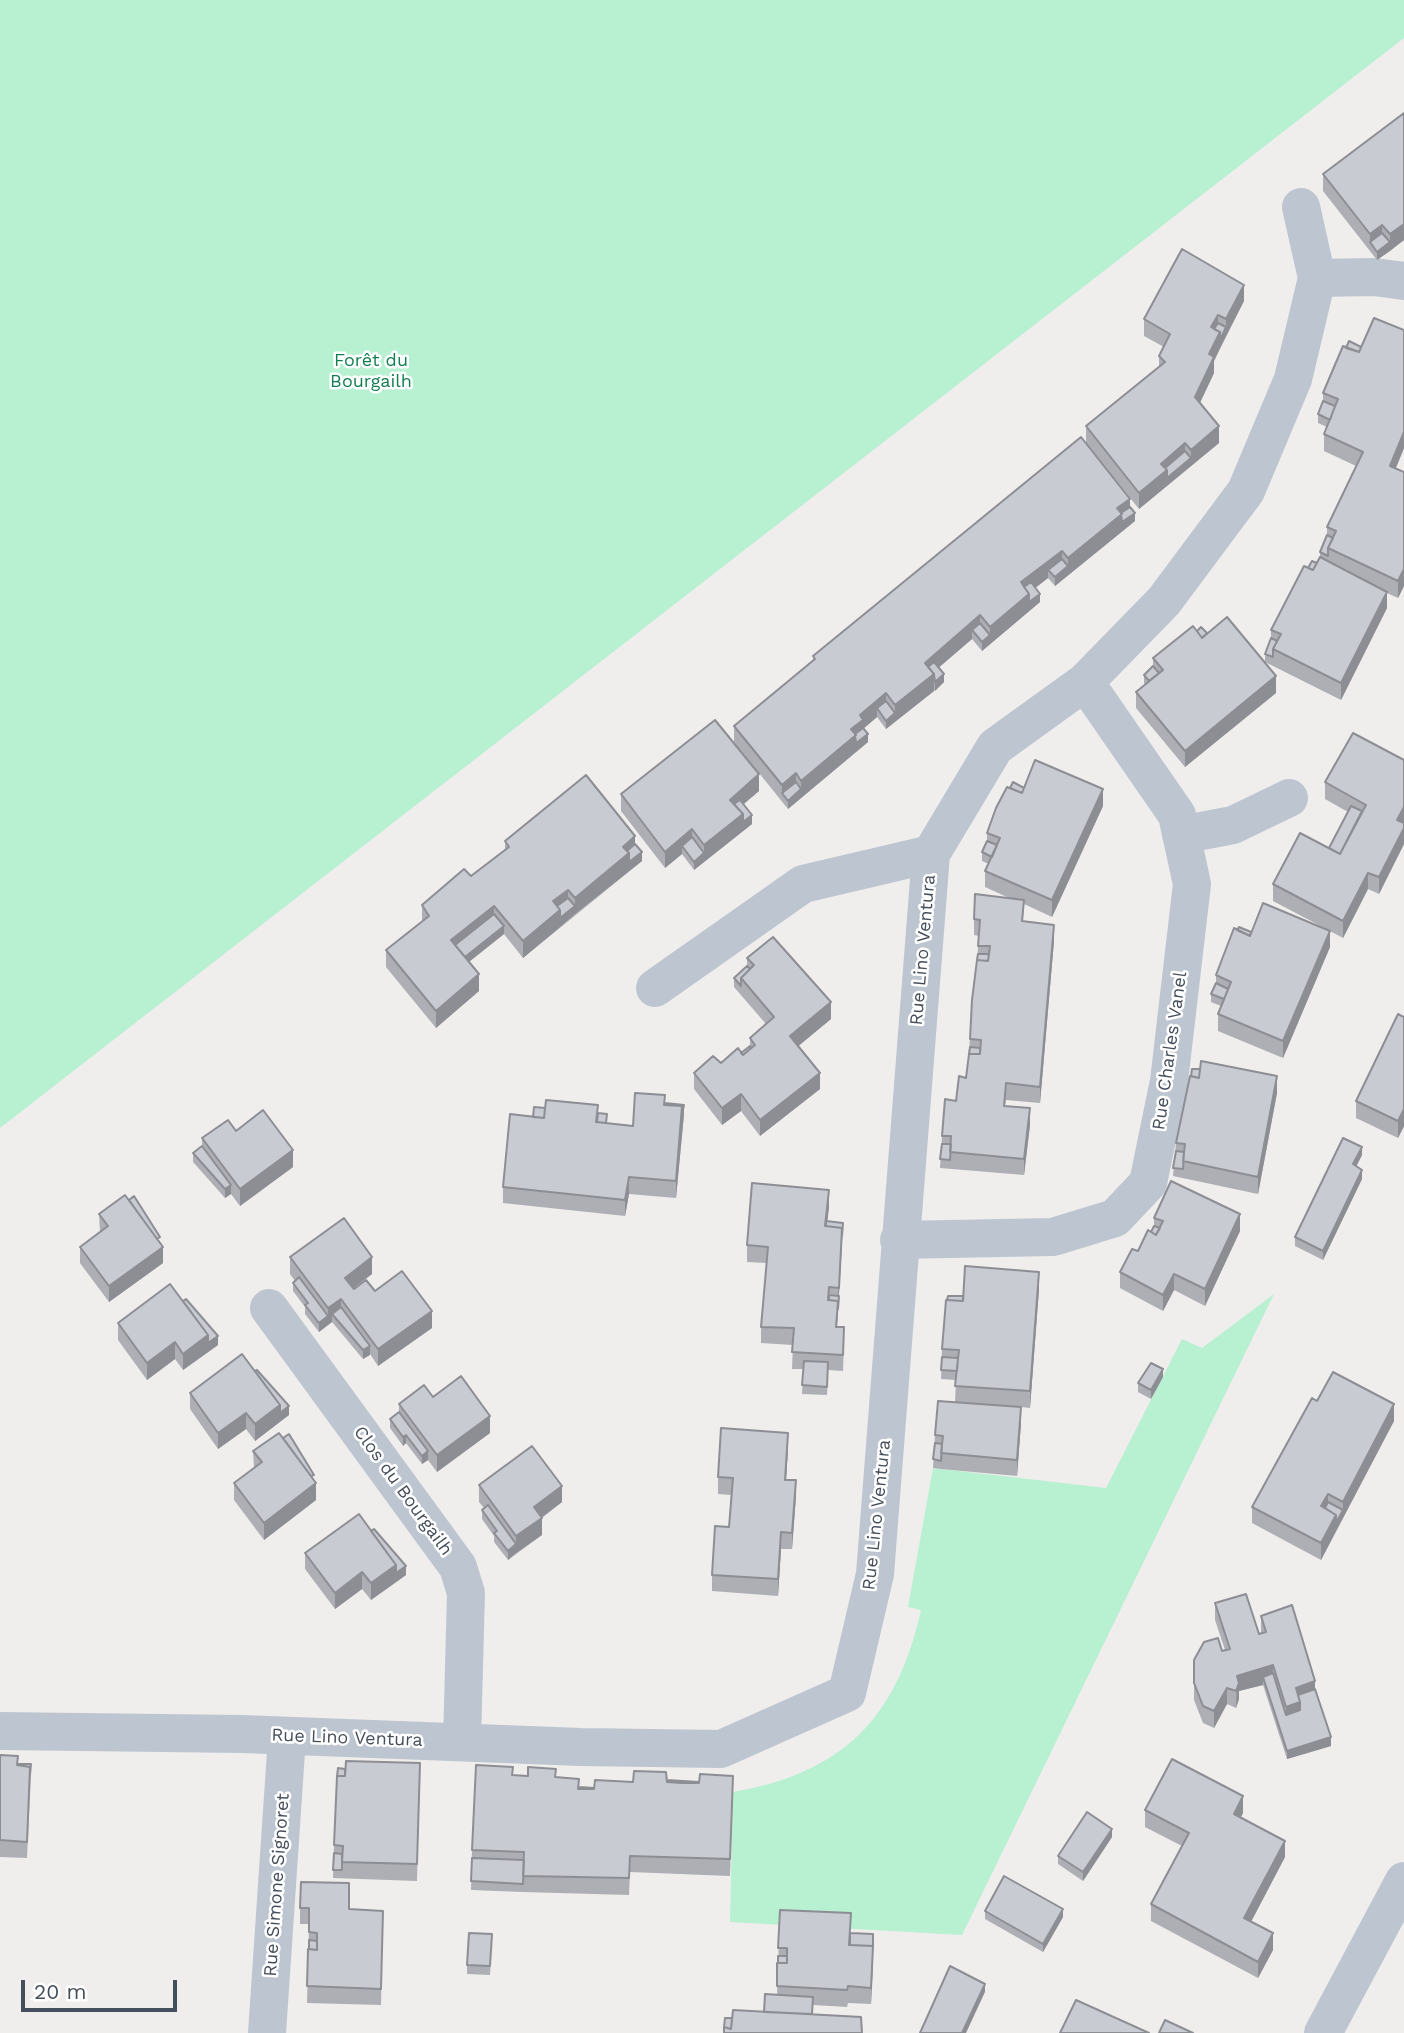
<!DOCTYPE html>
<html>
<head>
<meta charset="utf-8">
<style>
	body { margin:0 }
	#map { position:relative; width:1404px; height:2033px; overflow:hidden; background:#f0eded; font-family:"Work Sans",sans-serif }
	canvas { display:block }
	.scale { position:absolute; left:21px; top:1980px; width:156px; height:32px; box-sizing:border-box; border:4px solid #454f5b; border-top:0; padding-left:9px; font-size:21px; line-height:24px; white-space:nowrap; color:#454f5b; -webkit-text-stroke:5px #fff; paint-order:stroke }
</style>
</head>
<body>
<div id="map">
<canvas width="1404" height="2033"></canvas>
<div class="scale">20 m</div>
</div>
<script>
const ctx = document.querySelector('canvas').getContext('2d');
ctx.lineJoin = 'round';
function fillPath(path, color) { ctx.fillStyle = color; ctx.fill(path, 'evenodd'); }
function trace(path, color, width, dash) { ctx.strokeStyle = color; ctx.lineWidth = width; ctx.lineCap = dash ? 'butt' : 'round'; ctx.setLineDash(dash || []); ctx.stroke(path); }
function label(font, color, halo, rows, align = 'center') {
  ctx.font = font + ' "Work Sans",sans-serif'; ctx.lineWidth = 5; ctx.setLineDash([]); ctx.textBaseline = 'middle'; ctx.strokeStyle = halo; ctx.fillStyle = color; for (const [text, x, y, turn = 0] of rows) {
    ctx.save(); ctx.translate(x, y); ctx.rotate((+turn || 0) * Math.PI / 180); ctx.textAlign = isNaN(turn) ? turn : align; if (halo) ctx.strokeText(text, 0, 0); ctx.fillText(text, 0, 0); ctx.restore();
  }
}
fillPath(new Path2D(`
	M0,0h1404v38l-1404,1090z
	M1274,1294l-312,641 -232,-13 3,-130c110,-19 164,-74 188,-182l-13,-3 25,-139 173,20 76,-149 20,9z`), '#b8f0d2');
trace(new Path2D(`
	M1317,278l57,-1 30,4
	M1181,835l52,-10 56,-27
	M655,988l148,-104 128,-30
	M899,1240l154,-3 62,-19 33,-35 21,-102 23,-197 -15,-69 -92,-133
	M269,1308l189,259 8,26 -4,149
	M0,1731l242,3 339,13 140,2 126,-56 28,-119 56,-720 64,-107 90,-65 79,-81 82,-110 47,-112 24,-101 -16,-71
	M267,2033l20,-296
	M1323,2033l81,-152`), '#bdc6d0', 38);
fillPath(new Path2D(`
	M1404,113v127l-27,20 -54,-69v-17z
	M1244,301l-30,60v12l-14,30 19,40 -80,66 -53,-66v-17l73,-59v-11l5,-9 -20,-11v-17z
	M1404,330v118l-8,20 8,4v114l-6,12 -11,-5v15l-46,92 -76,-38v-8l6,-16v-8l37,-62 9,-5 3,-5v-6l7,-17v-8l29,-61 -32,-15v-17l3,-7 -9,-4v-9l5,-13v-8l23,-45 15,-1z
	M1130,507l5,14 -80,65 -7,-8 -13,10 5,14 -58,49 -10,-12 -34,29 6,14 -10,9 -48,38 -9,-12 -13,11 4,14 -80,67 -54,-67v-16l79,-66v-4z
	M1197,631l10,2 69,60 -91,74 -49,-59v-16l9,-7 -1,-2v-8l9,-9v-8z
	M1404,760v84l-25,50 -11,-5 -25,49 -13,-7v16l-47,111 -65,-27v-17l3,-8 -10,-4v-8l5,-11v-8l21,-45 14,2 77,-2 -55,-29v-17l56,-36 19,-36 -23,-13v-17z
	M1010,788h14l79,18 -51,111 -28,-13 -1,18 31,19 -14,162 -34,-3 -1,6 25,19 -6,50 -84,-7 2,-32 24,-58 3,-24 3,-54 5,-40 2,-24 -5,-1v-16l35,-21 -24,-11v-16l4,-7 -7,-3v-9l5,-11v-8z
	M759,791l-15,13 8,20 -58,46 -12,-16 -17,14 -44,-57v-17z
	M505,841l130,3 7,17 -119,97 -19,-24 -35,28 10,29 -43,37 -50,-61v-17l36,-28v-17l49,-29 34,-27z
	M747,958l84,61 -33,27 22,43 -60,47 -19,-25 -19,14 -28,-36v-16l27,-10 20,-10 9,-7v-8l16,-14 -32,-37v-9l13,-12z
	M1404,1017v109l-6,12 -42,-20v-17z
	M1277,1093l-19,101 -85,-18 3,-33z
	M665,1103l19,11 -8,84 -47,-4 -4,22 -122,-13v-16l30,-70 65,-4 9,10 26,3z
	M236,1131l57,36 -53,39 -9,-12 -6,4 -32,-36v-9l9,-7v-8z
	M1362,1155l-6,11 6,13 -39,81 -28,-14v-9z
	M829,1207l-2,14 16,10 -1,13 -5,83 7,16 -1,28 -15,-1 -1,25 -25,-1 1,-25h-11l1,-24 -32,-2v-16l6,-64 -20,-1v-17z
	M99,1214l61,28 3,21 -54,39 -29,-39v-16l20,-15z
	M1154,1218l86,13 -35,75 -31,-16 -11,21 -43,-23v-16l18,-21 13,-19 3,-6z
	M290,1257l82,17 -19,14 1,1 21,2 57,37 -54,38 -8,-12 -7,5 -31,-37 -13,10 -14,-18v-7l-12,-16v-8l2,-2 -5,-7z
	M1039,1289l-9,119 -9,-1v16l-4,53 -76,-7 -8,-1 2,-33 20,-33 1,-22 -15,-1 1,-30 5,-49 16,-4z
	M183,1301l35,44 -35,25 -8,-11 -28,21 -29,-40v-17z
	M1163,1377l-12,22 -13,-7v-9z
	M190,1393l99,22 -34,26 -9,-12 -28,20 -28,-40z
	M433,1397l57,36 -53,39 -9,-12 -6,4 -16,-21 -3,3 -13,-18v-9l9,-7v-8z
	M1317,1401l77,20 -73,139 -69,-37v-16z
	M788,1449l-2,31 10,16 -4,53h-11l-3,47 -66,-5v-16l17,-48 2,-32 -13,-1v-17z
	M253,1451l61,29 2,20 -52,40 -30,-40v-17l20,-15z
	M479,1485l83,17 -20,16v17l-34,25 -14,-18v-6l-12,-17v-9l2,-2 -5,-6z
	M305,1553l101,22 -35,25 -9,-11 -27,20 -30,-40z
	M1215,1603l44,31 2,-1v-17l54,73 16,57 -44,13 -24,-74 -24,6v8l-3,9 -9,-4 -13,24 -11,-5 -9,-23v-40l31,-10 -10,-30z
	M0,1755l18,9 13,9 -4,85 -27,-1z
	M420,1763l-3,118 -84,-3 1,-33 11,-76z
	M513,1775l43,2 23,10 15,1 39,-6 34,-2 66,12 -3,84 -100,-4 -1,23 -106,-3 -52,-2 1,-40z
	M1145,1810l98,3 -2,4 44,40 -34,65 22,28 -15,28 -107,-57v-17l31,-58 -37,-19z
	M1112,1837l-29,44 -25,-17v-8z
	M300,1908l49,1 34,2 -2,94 -74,-2 2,-79h-9z
	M780,1910l71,23 22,30 -2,41 -23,-1 -1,4 -34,-2 -81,13 32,-6 13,-17z
	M985,1911l78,6 -20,35 -58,-33z
	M492,1934l-2,41 -23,-1v-9z`), '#adafb5');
fillPath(new Path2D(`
	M1404,224v16l-14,11v-17z
	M1382,225v16l-12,1v9v-17z
	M1390,242v9l-13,9v-8z
	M1244,285v16l-18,35v-17z
	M1218,315v17l-7,-5z
	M1226,327v9l-6,12v-8z
	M1220,332v16l-6,13v12l-19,40v-16l14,-43z
	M1219,426v17l-80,66v-16l22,-29 24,-21v16l6,-1v-8z
	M1404,432v16l-14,34v-16z
	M1130,499v16l5,-2v8l-80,65v-9l13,-11v-8l49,-50z
	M1062,551v16l-14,3v8l-23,18 -4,-14z
	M1404,569v17l-6,12v-17z
	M1387,592v16l-46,92v-17z
	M1029,594h11v8l-58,49v-9l8,-7v-8z
	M980,615v17l-8,-2v9l-43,37 -4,-13z
	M934,674v17l-48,38v-8l9,-8v-8z
	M944,674v8l-9,9v-9z
	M1276,676v17l-91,74v-16z
	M886,693v17l-9,-2v9l-14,12 5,5v8l-80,67v-8l13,-12v-8l50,-52 9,-14z
	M796,773v17l-14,3v8v-16z
	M759,774v17l-25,21 -4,-12z
	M1103,789v17l-51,111v-17z
	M1404,807v17l-7,-4z
	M743,814l9,1v9l-58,46v-8l10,-9v-8z
	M1404,828v16l-25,50v-17z
	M692,829v17h-10v8l-17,14v-16z
	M635,836v17l7,-1v9l-67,53v-16l48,-51z
	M1368,873v16l-25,49v-17z
	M568,890v17l-8,5v15l-37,31v-17l30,-40z
	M494,906v16l-39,32 -4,-14z
	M575,906v8l-15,13v-9z
	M1054,925v16l-14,162v-16z
	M504,926v8l-44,35v-8z
	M1330,931v16l-47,111v-17z
	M479,974v17l-43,37v-17z
	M831,1002v17l-41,34v-17z
	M820,1073v16l-60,47v-16z
	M1277,1076v17l-19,101v-17z
	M741,1094v17l-19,14v-17z
	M684,1105v9l-8,84v-17l6,-75z
	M1030,1108v17l-6,50v-16z
	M1404,1109v17l-6,12v-17z
	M1362,1147v8l-9,18v-9z
	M293,1150v17l-53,39v-17z
	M1362,1170v9l-39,81v-9z
	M629,1177v17l-4,22v-16z
	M231,1185v9l-6,4v-9z
	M829,1190v17l-3,27 -1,-8z
	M1240,1214v17l-35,75v-17z
	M842,1228v16l-6,99v-16z
	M163,1247v16l-54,39v-16z
	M372,1257v17l-27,21v-17z
	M1039,1272v17l-9,119v-17z
	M1174,1274v16l-11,21v-16z
	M341,1299v16l-9,-1v8l-4,3v-17z
	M432,1311v17l-54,38v-17z
	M328,1316v9l-9,7v-9z
	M208,1335l10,1v9l-35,25v-16z
	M175,1342v17l-28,21v-17z
	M370,1346v9l-7,4v-9z
	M1163,1369v8l-12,22v-9z
	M1394,1404v17l-73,139v-17l15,-28 7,-5v-8z
	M280,1405l9,1v9l-34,26v-17z
	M1021,1407v16l-4,53v-16z
	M246,1413v16l-28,20v-16z
	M490,1416v17l-53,39v-17z
	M788,1433v16l-3,47v-16z
	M406,1435v8l-3,3v-9z
	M428,1451v9l-6,4v-8z
	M796,1480v16l-4,53v-16z
	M316,1483v17l-52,40v-17z
	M562,1486v16l-28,21v-16z
	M1328,1494v16l-7,-4z
	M542,1518v17l-26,18v-17z
	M781,1532v17l-3,47v-17z
	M516,1544v9l-8,7v-9z
	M396,1565l10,1v9l-35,25v-17z
	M362,1572v17l-27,20v-16z
	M1273,1665v17l-10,-5v8l-24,6v8l-3,9 1,-32z
	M1315,1681v16l-29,26v-16l10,-19z
	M1227,1688v16l-13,24v-17z
	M1331,1737v9l-44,13v-8z
	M1243,1796v17l-9,17v-16z
	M1112,1829v8l-29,44v-9z
	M1285,1841v16l-41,78v-17z
	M1063,1909v8l-20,35v-8z
	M1273,1933v17l-15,28v-16z
	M873,1946v17l-2,41v-16z
	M985,1984v8l-19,41h-4z`), '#8d8e94');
const building = new Path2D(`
	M1404,113v111l-14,10 -8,-9 -12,9 -47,-60z
	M1382,233l8,9 -13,10 -7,-10z
	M1182,249l62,36 -18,34 -8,-4 -7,12 9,5 -11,22 5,3 -19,40 24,29 -28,24 -6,-7 -24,21 6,6 -28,23 -53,-67 79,-64 -6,-6 11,-22 -26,-15z
	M1374,318l30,12v102l-14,34 14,6v97l-6,12 -70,-33 8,-17 -9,-4 36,-75 -39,-18 14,-35 -15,-6 20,-47 16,6z
	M1218,323l8,4 -6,13v-8l-6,-3z
	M1349,341l12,6 -2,5 -13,-4z
	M1323,401l12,5 -5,14 -12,-6z
	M1081,437l49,62 -13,9 5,6 -54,44 -6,-7 -41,31 8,12 -39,33 -10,-12 -55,48 9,11 -39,31 -9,-12 -26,22 3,5 -12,9 5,6 -55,46 -5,-8 -14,12 -48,-59 81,-67 -2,-3z
	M1185,451l6,7 -24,20v-8l-2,-2z
	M1130,507l5,6 -13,9 -1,-9z
	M1327,535l6,3 -5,10v8l-8,-4z
	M1320,557l67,35 -46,91 -68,-34 8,-15 -10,-4 33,-64 9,4z
	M1062,559l6,7 -13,11 -7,-7z
	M1312,561l5,2 -4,7 -5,-2z
	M1031,582l9,12 -11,8v-8l-5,-7z
	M1227,617l49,59 -91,75 -49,-59 27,-22 -10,-12 40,-32 9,12z
	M980,623l10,12 -8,7 -10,-12z
	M1201,627l6,6 -5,5 -5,-7z
	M1271,638l6,3 -4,8v8l-8,-3z
	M934,662l10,12 -9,8 -1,-8 -6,-7z
	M1153,666l6,7 -10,8 -5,-6z
	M886,701l9,12 -9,8 -9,-13z
	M715,720l44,54 -29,26 13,14 -39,31 -12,-16 -27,23 -44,-58z
	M863,728l5,6 -12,9 -1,-9z
	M1353,733l51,27v47l-7,13 7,3v5l-25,49 -11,-4 -25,48 -70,-37 27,-51 40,21 26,-49 -41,-23z
	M1035,760l68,29 -51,111 -67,-29 15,-33 -13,-5 9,-25 11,-21 15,6z
	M586,775l49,61 -12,11 6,6 -54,45 -7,-8 -15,11 7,9 -37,31 -29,-35 -43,34 28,34 -43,37 -50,-61 43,-34 -7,-11 42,-36 7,7 38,-29 -4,-6z
	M796,782l5,7 -13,12 -6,-8z
	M1013,782l11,6 -2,5 -12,-5z
	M740,800l12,15 -9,7v-8l-9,-10z
	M1351,806l11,5 -22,43 -11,-6z
	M692,837l12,16 -10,9 -12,-16z
	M987,841l10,4 -5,12 -10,-5z
	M635,844l7,8 -13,10v-9l-2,-2z
	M975,894l49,6 -2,21 32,4 -14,162 -34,-4 -2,23 26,2 -6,51 -74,-7 1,-16h-9l3,-37 11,2 3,-25 7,2 3,-24h11l1,-14 -11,-1 2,-39 5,-40 11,1 2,-15h-12l2,-26 -6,-1z
	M568,898l7,8 -15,12v-8l-3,-4z
	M1263,903l67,28 -47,110 -65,-27 13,-32 -15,-7 18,-47 16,8z
	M494,914l10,12 -39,31 -10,-12z
	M1239,927l12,5 -1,4 -13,-6z
	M773,937l58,65 -41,34 30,37 -60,47 -19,-26 -19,14 -28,-35 19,-17 8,7 17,-15 5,7 12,-10 -5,-7 24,-21 -33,-39 13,-13 -7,-7z
	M978,954h11l-1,7 -11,-1z
	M747,966l3,3 -9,9v8l-7,-8z
	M1216,983l12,6 -4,10 -13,-5z
	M1398,1014l6,3v92l-6,12 -42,-20z
	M750,1046l1,2 -8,7 -2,-2z
	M970,1047l10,1v6h-11z
	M1201,1061l76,15 -19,101 -75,-16 2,-17 -9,-1 14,-67 9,2z
	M1192,1069h8l-1,9 -8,-2z
	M635,1093l30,2 -1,10 18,1 -6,75 -47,-4 -4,23 -122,-13 7,-73 34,4 2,-18 52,5 -2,17 37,4z
	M665,1103l19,2 -2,9v-8l-17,-1z
	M534,1107l11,1 -1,10 -11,-1z
	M263,1110l30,40 -53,39 -38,-51 26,-18 8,11z
	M598,1113l9,1 -1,9 -9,-1z
	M1343,1138l19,9 -9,17 9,6 -39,81 -28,-14z
	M942,1144h9l-1,16 -10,-1z
	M202,1146l29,39 -6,4 -32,-36z
	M1176,1151l8,1 -1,17 -10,-1z
	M1171,1181l69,33 -35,75 -31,-15 -11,21 -43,-23 12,-23 6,2 10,-21 8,5 7,-14 -9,-3z
	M752,1183l77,7 -4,36 17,2 -3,60 -10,-1 -1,13 10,1 -2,26h8l-1,28 -51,-3 2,-24 -33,-1 7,-80 -21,-2z
	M125,1195l38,52 -54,39 -29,-39 28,-21 -9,-12z
	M134,1196l26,41 -3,2 -28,-39z
	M344,1218l28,39 -27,21 9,11 12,-9 9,11 27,-20 30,40 -54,38 -37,-50 -13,9 -38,-51z
	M826,1221l17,2 -1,13v-8l-16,-2z
	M1154,1226l6,2 -4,7 -5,-3z
	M965,1266l74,6 -9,119 -75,-5 4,-36 -17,-1 4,-49 17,1z
	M299,1277l29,39 -9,7 -14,-18 3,-2 -15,-20z
	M170,1284l38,51 -25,19 -8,-12 -28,21 -29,-40z
	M829,1295l10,1 -1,13v-8l-9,-1z
	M948,1296h15v5l-16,-1z
	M186,1299l32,37 -10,7v-8l-25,-34z
	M341,1307l29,39 -7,4 -31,-36z
	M242,1354l38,51 -25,19 -9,-11 -28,20 -28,-40z
	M942,1357l16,1 -1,13 -16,-1z
	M804,1361l24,1 -1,25 -25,-2z
	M1151,1363l12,6 -12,21 -13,-7z
	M257,1370l32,36 -9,7v-8l-25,-34z
	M1333,1372l61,32 -51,98 -15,-8 -7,12 15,9 -15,28 -69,-36 60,-109 5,3z
	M461,1376l29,40 -53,39 -38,-51 25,-19 9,12z
	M938,1401l83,6 -4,53 -76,-7 2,-17 -8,-1z
	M399,1412l29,39 -6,5 -16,-21 -3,2 -13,-18z
	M721,1428l67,5 -3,47h11l-4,53 -11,-1 -3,47 -66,-4 3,-49 14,1 4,-49 -15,-1z
	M279,1433l37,50 -52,40 -30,-40 28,-21 -9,-11z
	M289,1434l25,41 -3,1 -28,-38z
	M935,1443l7,1 -1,17 -8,-2z
	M532,1446l30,40 -28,21 8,11 -26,18 -37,-51z
	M1328,1502l15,8 -7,13v-8l-11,-7z
	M488,1505l28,39 -8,7 -14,-18 3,-2 -15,-21z
	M359,1514l37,51 -25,18 -9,-11 -27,21 -30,-40z
	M374,1529l32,37 -10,7v-8l-25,-34z
	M1246,1594l13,40 7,-2 -5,-16 31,-11 23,76 -19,7 4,14 -14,5 -13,-42 -36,11 2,7 -3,8 -9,-3 -13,23 -11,-5 -9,-23v-23l10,-18 14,-4 4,13 8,-2 -15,-46z
	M1273,1673l13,42 14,-5v-8l-2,-7 17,-6 16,48 -44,14 -24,-74z
	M0,1755l18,1 -1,9 13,2 -3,75 -27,-2z
	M1172,1759l71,37 -9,18 51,27 -41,77 29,15 -15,29 -107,-58 38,-71 -44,-23z
	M346,1761l74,2 -3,101 -75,-2 1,-16 -9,-1 3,-69h8z
	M18,1764h13l-1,11v-8l-12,-2z
	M476,1765l37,2 -1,8 16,1v-9l28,2 -1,8 24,2 -1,10h16l1,-9 38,2 1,-11 32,1 1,10 15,1h17l1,-9 33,2 -3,83 -100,-3 -1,22 -106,-2 1,-24 -52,-2z
	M338,1768l7,1v7h-8z
	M667,1780l32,2 -17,1 -15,-1z
	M579,1787l15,1v1h-15z
	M1087,1812l25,17 -29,43 -25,-16z
	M334,1853l8,1v16h-9z
	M472,1858l52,2 -1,24 -52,-3z
	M1004,1876l59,33 -20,35 -58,-33z
	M301,1882l48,1v26l34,2 -2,78 -74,-3 1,-37 9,1v-17l-8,-1v-24h-9z
	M780,1910l71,3 -2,32 24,1 -2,42 -23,-2 -1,4 -70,-4v-23h10v-15h-9z
	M469,1933l23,1 -2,32 -23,-1z
	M850,1933l23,1v12l-23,-1z
	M309,1940l8,1v9l-8,-1z
	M778,1956h9v7h-9z
	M950,1966l35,18 -23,49h-42z
	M765,1994l48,3 -1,17 -48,-2z
	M1076,2000l73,33h-89z
	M733,2010l128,7 1,16h-138v-6l7,2z
	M725,2018h7l-1,11 -7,-2z
	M1165,2020l28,13h-34z`);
fillPath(building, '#c9cbd3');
trace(building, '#8d8e94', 2);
label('18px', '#137f50', '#fff', [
	["Forêt du",371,361],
	["Bourgailh",371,382]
]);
label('18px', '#454f5b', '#fff', [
	["Rue Lino Ventura",923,950,-85],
	["Rue Charles Vanel",1170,1051,-82],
	["Clos du Bourgailh",403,1491,54],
	["Rue Lino Ventura",877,1515,-84],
	["Rue Lino Ventura",347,1738,2],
	["Rue Simone Signoret",277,1885,-86]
]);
</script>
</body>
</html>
